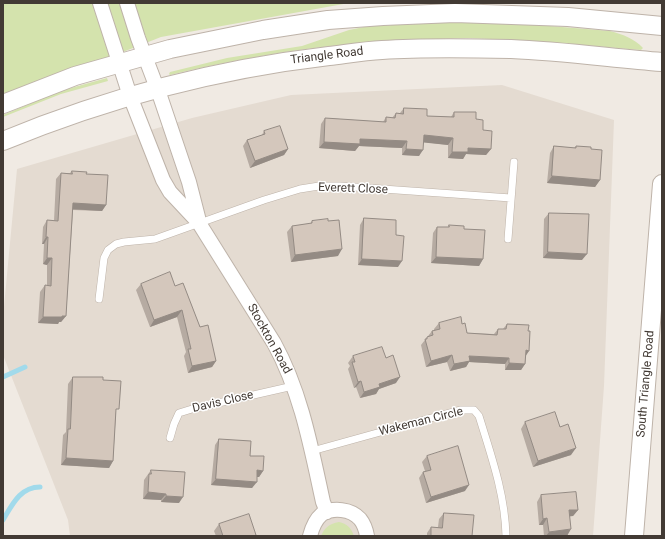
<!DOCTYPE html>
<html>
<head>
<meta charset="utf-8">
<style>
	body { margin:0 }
	#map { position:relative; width:665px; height:539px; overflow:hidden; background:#f0eae3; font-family:Roboto,sans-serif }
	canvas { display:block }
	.frame { position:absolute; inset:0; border:4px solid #423a34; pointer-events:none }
</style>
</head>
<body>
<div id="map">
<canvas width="665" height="539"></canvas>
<div class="frame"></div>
</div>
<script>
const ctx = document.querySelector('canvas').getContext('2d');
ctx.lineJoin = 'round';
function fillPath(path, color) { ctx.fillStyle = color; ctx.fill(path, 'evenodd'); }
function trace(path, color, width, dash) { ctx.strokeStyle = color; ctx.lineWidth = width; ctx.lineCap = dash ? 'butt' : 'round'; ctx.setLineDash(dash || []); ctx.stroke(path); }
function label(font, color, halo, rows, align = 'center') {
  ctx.font = font + ' Roboto,sans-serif'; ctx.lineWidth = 3; ctx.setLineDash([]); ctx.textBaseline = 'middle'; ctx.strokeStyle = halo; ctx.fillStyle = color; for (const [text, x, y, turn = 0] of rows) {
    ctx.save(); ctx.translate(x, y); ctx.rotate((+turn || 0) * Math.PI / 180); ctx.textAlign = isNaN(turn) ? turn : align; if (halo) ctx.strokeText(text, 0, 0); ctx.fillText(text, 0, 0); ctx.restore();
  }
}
fillPath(new Path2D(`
	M502,85l112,35 -10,266 -11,150h-523l-2,-16 -65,-165v-38l14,-148 175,-51 99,-23z`), '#e4dbd1');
fillPath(new Path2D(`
	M3,3h346l-188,34 -158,62z
	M439,23h75l96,8c12,3 25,8 33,17l-2,2c-57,-5 -114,-10 -172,-12 -16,0 -32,1 -48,2 -87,2 -167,15 -251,35l-1,-1 1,-2 57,-14 75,-12 47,-16 20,-4z
	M107,78l1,3 -47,13 -58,23v-2l57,-24z
	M339,522c8,2 12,5 15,14h-33c4,-9 8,-12 18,-14z`), '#d4e3ad');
trace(new Path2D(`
	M3,377l22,-10
	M3,520c9,-15 17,-33 37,-33`), '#a1daeb', 5);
const service = new Path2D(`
	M508,239l6,-77
	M99,299l5,-41 4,-8 8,-6 8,-2 31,-3 109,-39 36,-11 19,-3h21l171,12
	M170,438l4,-14 5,-11 13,-4 101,-23
	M312,451l148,-41h14l5,6c12,39 26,78 27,120`);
const minor = new Path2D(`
	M100,3l30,93 33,84 7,12 29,31 75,120c27,49 37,104 49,159l4,10
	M127,3l11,35 22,58 29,86 10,39
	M310,536c2,-8 5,-16 12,-22 11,-7 29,-5 38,5 4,5 6,11 7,17`);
const tertiary = new Path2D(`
	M3,104l72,-28 95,-27 93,-19 65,-10 55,-4 72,-3 113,4 94,9
	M3,141c104,-43 214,-72 326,-85 17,-2 35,-5 53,-6 43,-3 86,-2 129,-1 50,2 101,9 151,13
	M634,536l28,-352`);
trace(service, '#beb3a9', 8);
trace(minor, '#beb3a9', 16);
trace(tertiary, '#beb3a9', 20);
trace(service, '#fff', 7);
trace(minor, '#fff', 14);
trace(tertiary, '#fff', 18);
fillPath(new Path2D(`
	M404,108l23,8 24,1 3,-5 22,7 7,11 8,19 -5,6 -20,-1 -3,5 -15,-1v-13l-24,-3 -5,14 -17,-1v-7l-43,-2 -4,5 -36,-3 2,-24 4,-6 58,4 3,-5 6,1 4,-5h4z
	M264,131l24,18 -4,6 -34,13 -7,-22 4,-6 15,-5z
	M554,146l20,2 2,-2 15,3 9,31 -5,7 -48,-4 3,-30z
	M72,171l14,3 20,31 -4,6 -29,-1 -7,106 -5,6h-2l-1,2 -20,-1 2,-31 5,-7 2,1v-21l-4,-1 1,-20h-2l1,-17 4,-7 7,1 2,-42 5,-6h9z
	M549,213l33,47 -39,-2 1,-39z
	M364,218l32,17 2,32 -40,-2 2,-40z
	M312,221l26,35 -47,6 -4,-30 5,-6 18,-2z
	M449,225l15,4 19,30 -4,7 -48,-3 2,-30 4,-6h11z
	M141,284l34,2 25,41 16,34 -4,6 -24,6 -4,-17 2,-4 -9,-35 -27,10 -14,-37z
	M439,323l23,1 5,9 27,1 4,-5h5l4,-5 19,31 -1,9 -4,6h-16v-6l-36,-2 -3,5 -16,4 -3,-9 -21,5 -5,-22 11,-14 2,-1v-1z
	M353,356l33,2 10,25 -17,6 -3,5 -16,4 -4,-11 -2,1 -6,-19 2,-3 -2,-3z
	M73,377l30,3 13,33 -3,48 -4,7 -48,-3 2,-30 3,-3 2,-48z
	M525,422l35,5 11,28 -38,12 -12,-38z
	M219,439l31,17 13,15 -4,6h-2l-5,11 -41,-3 4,-40z
	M427,456l38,35 -39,12 -7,-25 4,-6 2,-1 -3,-9z
	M151,470l28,33 -18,-1v-2l-18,-1 1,-19z
	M541,495l37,15 -5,6h-3l-3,20h-23l-1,-11h-4l-2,-23z
	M444,513l28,23h-45v-3l4,-6h7l1,-8z
	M219,524l36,12h-39l-2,-5z`), '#b6aba2');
fillPath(new Path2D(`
	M424,135l29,3 -5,7 -29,-3z
	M360,139l47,2 -5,7 -43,-2 -4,5 -36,-3 5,-6z
	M468,148l23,1 -5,6 -20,-1 -3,5 -15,-1 4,-6z
	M288,149l-4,6 -34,13 5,-7z
	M406,149l17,1 -4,6 -17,-1z
	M552,176l48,4 -5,7 -48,-4z
	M73,203l33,2 -4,6 -33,-2z
	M46,237h2l-4,7h-2z
	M342,249l-4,7 -47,6 4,-7z
	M548,252l39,2 -5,6 -39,-2z
	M436,257l47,2 -4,7 -48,-3z
	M47,258h5l-5,7 -4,-1z
	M362,259l40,2 -4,6 -40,-2z
	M182,310l-5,7 -27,10 4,-7z
	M66,316l-5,6h-2l-1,2 -20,-1 5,-6z
	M526,350l3,1 -4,6z
	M452,355l-5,7 -21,5 5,-6z
	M469,356l40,2 -4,6 -36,-2 -3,5 -16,4 4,-7z
	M216,361l-4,6 -24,6 4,-7z
	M509,363l16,1 -4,6h-16z
	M400,377l-4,6 -17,6 -3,5 -16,4 4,-6 15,-8z
	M361,381l-5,6 -2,1 4,-6z
	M576,448l-5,7 -38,12 5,-6z
	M66,458l47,3 -4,7 -48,-3z
	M257,470l6,1 -4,6h-6z
	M216,479l41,3 -5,6 -41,-3z
	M469,485l-4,6 -39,12 5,-6z
	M148,492l18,2 -5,6 -18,-1z
	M166,496l17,1 -4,6 -18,-1z
	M569,510h9l-5,6 -8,1z
	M547,518l-4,7h-4l4,-6z
	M571,529l-4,7h-21l3,-4z`), '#948b84');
const building = new Path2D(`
	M404,108l23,1v7l27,1v-5h22v7l7,1v10l9,1 -1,18 -23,-1v4h-16l1,-14 -29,-3 -1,15 -17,-1 1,-8 -47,-2v5l-36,-2 1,-24 61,4v-5l9,1 1,-5 7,1z
	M280,126l8,23 -33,12 -8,-21 18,-6 -1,-3z
	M554,146l22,2v-2l15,1v2l11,1 -2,30 -48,-4z
	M72,171l15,1 -1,2 22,1 -2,30 -33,-2 -7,113h-4v1h-19l2,-32 6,1 1,-28h-5l1,-21h-2l1,-17 11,1 3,-48 11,1z
	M549,213l40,1 -2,40 -39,-2z
	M364,218l32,2v15l8,1 -2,25 -40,-2z
	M328,219v2l11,-1 3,29 -47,6 -3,-29 20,-3v-2z
	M449,225l15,1v3l21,1 -2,29 -47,-2 1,-30h12z
	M170,272l5,14 8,-3 17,44 8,-2 8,36 -24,5 -4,-17h3l-9,-39 -28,10 -13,-36z
	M461,317l1,7 3,-1 2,10 30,2 1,-6h8l1,-5 22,1 -1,6h2l-1,20 -3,-1 -1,14 -16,-1v-5l-40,-2 1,5 -16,3 -2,-9 -21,6 -6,-22h2v-2l6,-2 -1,-4 8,-2 -1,-6z
	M382,347l4,11 7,-3 7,22 -21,7 1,3 -16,5 -3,-11 -3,1 -6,-20h3l-2,-6z
	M73,377h30v3l18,1 -2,28h-3l-3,52 -47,-3 2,-29h2z
	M555,412l5,15 8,-3 8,24 -38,13 -13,-39z
	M219,439l32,2 -1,15h14l-1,15 -6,-1v12l-41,-3z
	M458,446l11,39 -38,12 -8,-25 8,-2 -4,-14z
	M151,470l34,2 -2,25 -17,-1v-2l-18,-2 1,-18h2z
	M576,492l2,18h-9l2,19 -22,3 -2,-14 -4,1 -2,-24z
	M444,513l30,2 -2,21h-41v-9l11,1z
	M249,514l7,21 -3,1h-30l-4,-12z`);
fillPath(building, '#d4c7bc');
trace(building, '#948b84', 1);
label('12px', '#423a34', '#fff', [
	["Triangle Road",327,56,-7],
	["Everett Close",353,189,2],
	["Stockton Road",269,339,61],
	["South Triangle Road",646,384,-85],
	["Davis Close",223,402,-13],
	["Wakeman Circle",421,422,-14]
]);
</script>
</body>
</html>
